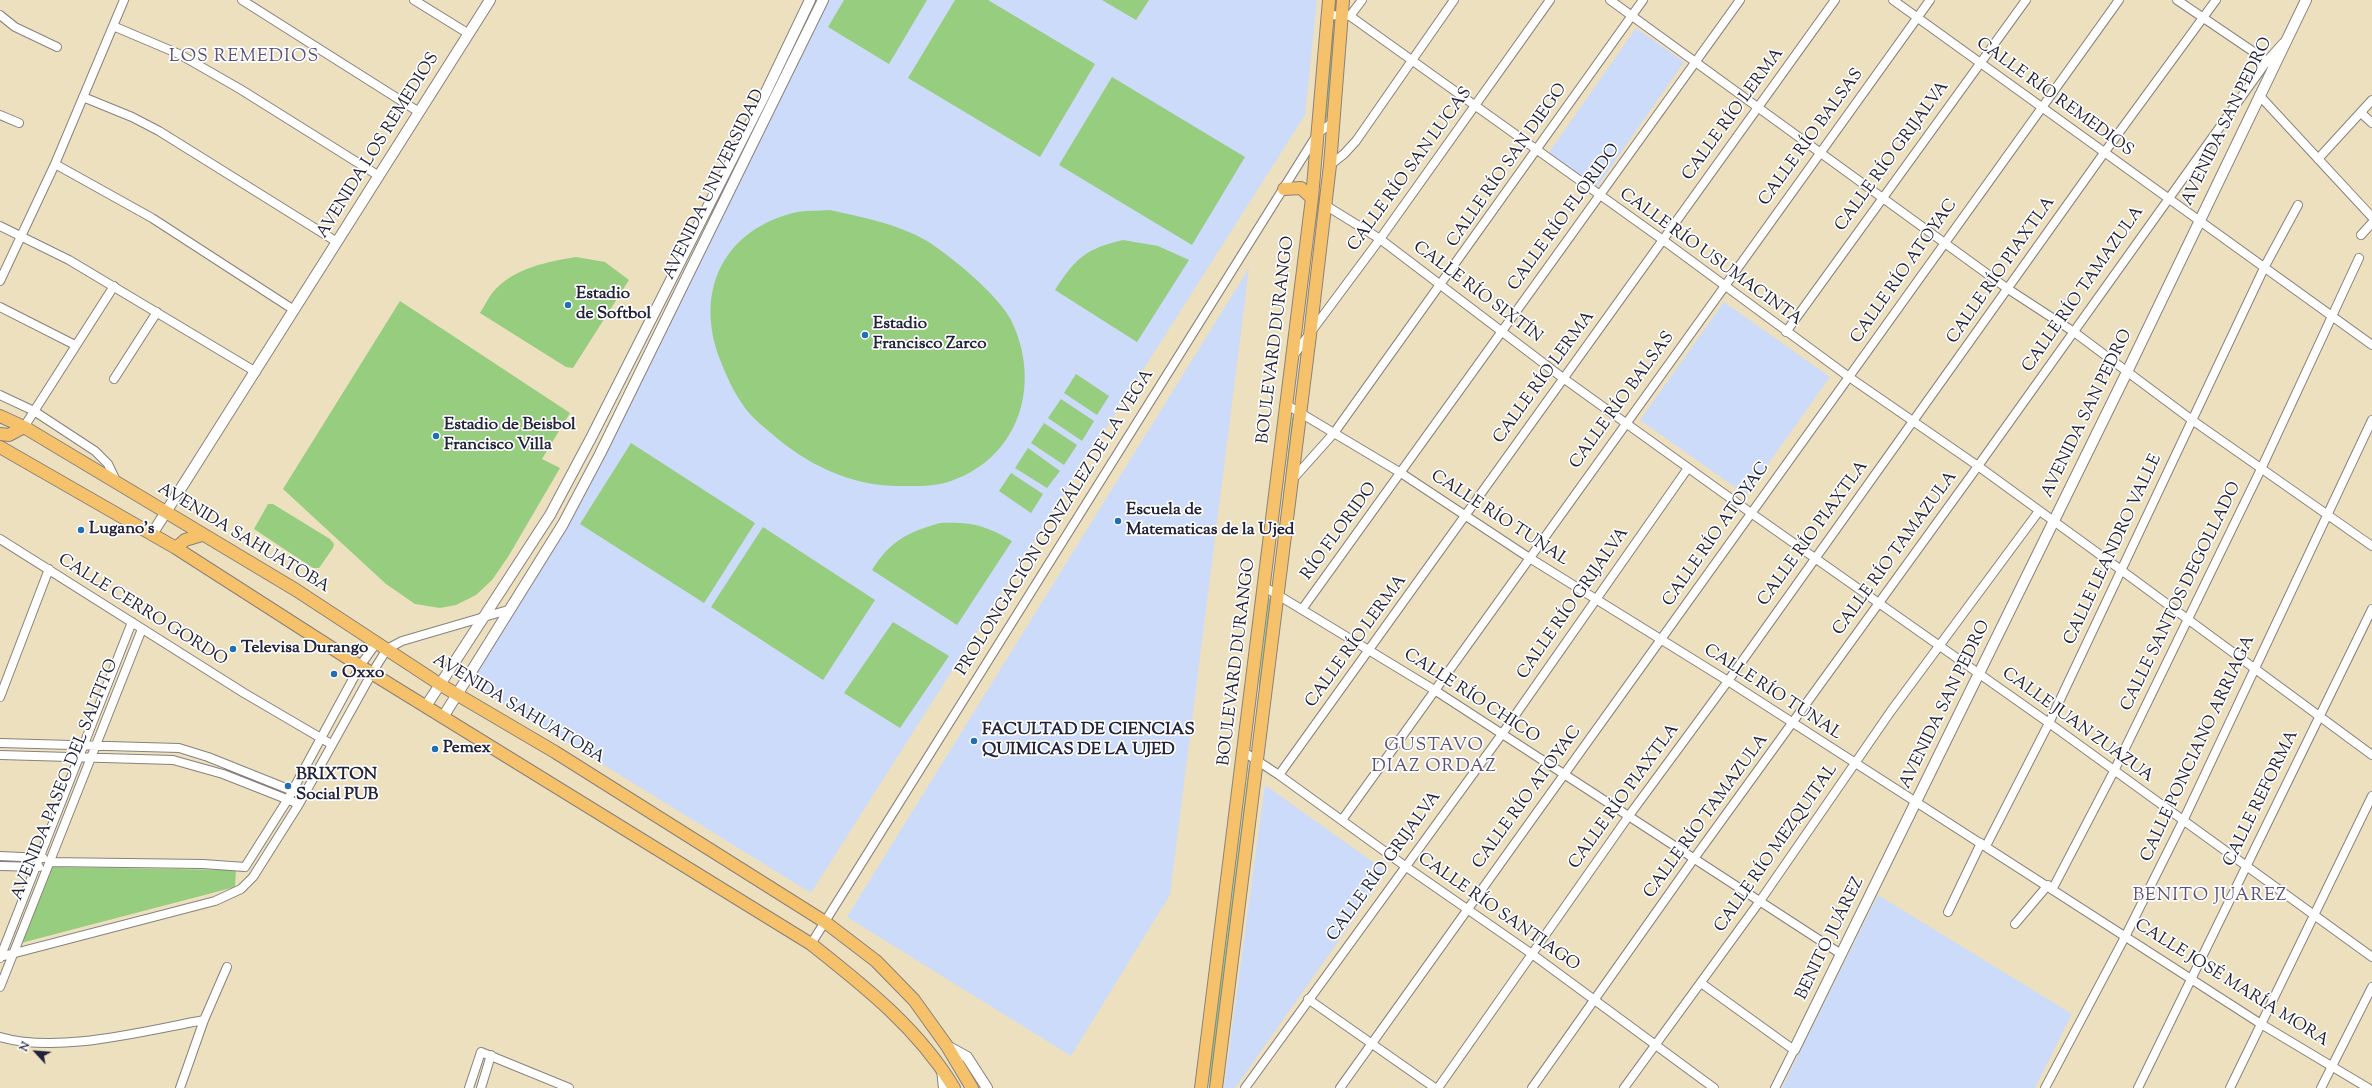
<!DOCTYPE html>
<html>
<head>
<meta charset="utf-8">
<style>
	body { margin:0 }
	#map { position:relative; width:2372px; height:1088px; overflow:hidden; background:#ede0bf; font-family:"Sorts Mill Goudy",serif }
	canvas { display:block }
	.north { position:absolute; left:16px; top:1032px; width:40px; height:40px; -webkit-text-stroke:3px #fff; paint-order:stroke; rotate:296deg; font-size:11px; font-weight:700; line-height:16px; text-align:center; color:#22223b }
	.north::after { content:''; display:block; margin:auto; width:14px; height:18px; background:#22223b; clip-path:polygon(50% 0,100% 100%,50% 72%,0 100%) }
</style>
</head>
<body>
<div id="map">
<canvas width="2372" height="1088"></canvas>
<div class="north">N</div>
</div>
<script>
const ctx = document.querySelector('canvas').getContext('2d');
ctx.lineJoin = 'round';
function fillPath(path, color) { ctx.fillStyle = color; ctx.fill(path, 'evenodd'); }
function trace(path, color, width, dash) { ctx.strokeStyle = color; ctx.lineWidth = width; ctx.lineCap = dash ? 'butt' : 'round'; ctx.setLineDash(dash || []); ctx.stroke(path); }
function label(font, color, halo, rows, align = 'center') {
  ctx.font = font + ' "Sorts Mill Goudy",serif'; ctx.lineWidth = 3.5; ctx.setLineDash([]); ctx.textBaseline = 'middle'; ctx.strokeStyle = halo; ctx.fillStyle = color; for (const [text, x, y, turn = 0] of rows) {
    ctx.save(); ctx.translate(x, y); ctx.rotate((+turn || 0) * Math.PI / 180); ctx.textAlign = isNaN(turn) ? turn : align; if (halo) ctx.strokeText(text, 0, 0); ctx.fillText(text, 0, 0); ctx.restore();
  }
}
fillPath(new Path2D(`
	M829,0h488l-12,115 -494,778 -343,-212 105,-164z
	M1636,28l48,34 -88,126 -48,-34z
	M1249,268l-79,627 -99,161 -224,-139z
	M1724,302l106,75 -84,118 -106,-75z
	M1265,785l122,87 -152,216h-11z
	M1878,895l194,119 -37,74h-253z`), '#cbdbf9');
fillPath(new Path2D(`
	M844,0h83l-38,64 -61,-37z
	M955,0h33l107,64 -55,93 -132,-79z
	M1102,0h47l-13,20z
	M1335,31l-8,87 -2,3 6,-85z
	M1112,77l133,80 -53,88 -133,-80z
	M830,210c32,7 68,14 97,31 24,15 71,54 84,79 31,63 9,137 -60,161 -17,6 -36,5 -55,5 -47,-1 -90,-22 -125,-53 -7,-6 -15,-12 -21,-19 -13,-15 -22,-34 -29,-52 -28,-70 2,-133 76,-150 11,-2 22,-1 33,-2z
	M1123,240l35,6 31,14 -52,82 -82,-52c21,-32 30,-41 68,-50z
	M576,257l29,5 24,18 -56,88 -7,-1 -86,-54c4,-6 8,-15 13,-21 21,-24 53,-30 83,-35z
	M400,301l170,112 -28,46 18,9 -52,89 -16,23 -16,15 -20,10 -16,3 -25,-4 -29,-20 -103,-95z
	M1076,374l33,22 -12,19 -33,-22z
	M1061,399l33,22 -12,20 -34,-23z
	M1294,416l-19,167 -2,1 19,-166z
	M1044,423l33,22 -13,20 -33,-22z
	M631,443l124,80 -51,80 -124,-79z
	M1028,448l32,23 -13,17 -32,-20z
	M1011,473l32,21 -12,19 -32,-22z
	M268,504h5l57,35 4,5 -1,4 -14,20h-6l-59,-39z
	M940,523c31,-1 45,2 72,18l-55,84 -85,-55c18,-29 36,-38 68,-47z
	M763,527l112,73 -52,80 -112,-73z
	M1272,598l-12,105 -1,-20 10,-84z
	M893,622l56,34 -49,72 -56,-35z
	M1252,765l-39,323h-4l2,-28 38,-294z
	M50,867l186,3 -1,17 -214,56z`), '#96cd7f');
const minor = new Path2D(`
	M242,0l177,112
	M414,0l55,34
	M1610,0l398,289 66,43 118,88 180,126
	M1893,0l479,345
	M2177,0l93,63
	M0,15l15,12 42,20
	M1328,15l22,1 12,-16
	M1350,16l313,224 186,137 129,89 143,104 251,185
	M113,26l66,28 61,35 139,87
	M2259,95l113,122
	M83,97l49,20 27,14 178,111
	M2361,113l11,10
	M0,115l19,8
	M2318,159l54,-59
	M55,164l97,54 142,92
	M1330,165l14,-11 12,-13 98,-141
	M1325,205l55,34 183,139 188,135 298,210 323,234
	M0,226l69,34 187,112
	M2361,235l11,-12
	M0,281l55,-117 69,-164
	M0,307l75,38
	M1786,332l240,-332
	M1293,356l87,-117 170,-239
	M114,379l43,-67
	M0,395l34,16 61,40 13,13 9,19
	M1287,405l114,68 127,84 200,124 533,343 107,64
	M24,427l90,-141
	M1292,480l42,-47 309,-433
	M0,539l244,154 87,51
	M1263,586l173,105 405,263
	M1303,608l437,-608
	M0,697l49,-128
	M0,743l179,5 29,9 95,38
	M1244,752l35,23 126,91 127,88 182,134
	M0,755l173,5 50,14 76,30
	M1279,775l556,-775
	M1342,820l588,-820
	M1986,846l63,-123 216,-457 33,-61
	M0,856l43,2
	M49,862l154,2 42,3
	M0,866l39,1
	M245,867l43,-68 72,-133 17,-24
	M2053,888l61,-117 148,-304 97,-209
	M1948,912l33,-69
	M2015,924l33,-39
	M811,944l507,-811 14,-10
	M0,957l215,-56 26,-12 12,-12 46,-73 73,-131 15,-24 15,-8 106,-31
	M0,958l132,-336
	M1701,983l93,67 -19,38
	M0,987l142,-358
	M1308,999l127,89
	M0,1037c59,17 143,-6 204,-17
	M180,1088l24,-68 23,-53
	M469,1088l12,-36 88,36
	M481,1088l10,-33
	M1245,1088l257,-354 186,-266
	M1340,1088c259,-363 519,-725 779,-1088
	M1438,1088l190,-271 100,-136 376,-528 112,-153
	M1532,1088l161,-228 285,-394 289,-405 16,-18
	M1624,1088l136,-187 131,-190 148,-200
	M2045,1088l81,-153 58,-116 188,-399
	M2138,1088l234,-479
	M2230,1088l142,-292
	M2321,1088l51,-101`);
const tertiary = new Path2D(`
	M152,534l338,-534
	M426,706l124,-191 41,-77 174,-344 45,-94
	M443,717l120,-193 37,-70 223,-454
	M947,1046l20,11 20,31
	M1794,1050l333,-678 179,-372
	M942,1069l2,19`);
const primary = new Path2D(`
	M1284,189l17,-1 11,10
	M0,416l24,11 272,163 145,95 114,67 270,170 51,39 38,39 33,46 25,42
	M0,434l9,1 15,-8
	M0,447l176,101 184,118 451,278c53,42 107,84 143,144
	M176,548l9,-8 17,-5
	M1201,1088l111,-890 17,-198
	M1216,1088l94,-753 20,-170 13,-165`);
trace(minor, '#88817d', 10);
trace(tertiary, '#88817d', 12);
trace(primary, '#88817d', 14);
trace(minor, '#fff', 8);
trace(tertiary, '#fff', 10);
trace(primary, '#f5c16b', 12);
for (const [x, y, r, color] of [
	[568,305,4,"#1f6fb2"],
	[865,335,4,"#1f6fb2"],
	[436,436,4,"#1f6fb2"],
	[1118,521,4,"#1f6fb2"],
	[81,530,4,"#1f6fb2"],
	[233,649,4,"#1f6fb2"],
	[334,674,4,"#1f6fb2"],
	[974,741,4,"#1f6fb2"],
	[435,749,4,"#1f6fb2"],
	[288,786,4,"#1f6fb2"]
]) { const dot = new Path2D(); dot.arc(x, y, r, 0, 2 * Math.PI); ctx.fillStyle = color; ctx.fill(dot); trace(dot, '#fff', 1.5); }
label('17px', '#22223b', '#fff', [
	["CALLE RÍO REMEDIOS",2054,98,36],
	["CALLE RÍO LERMA",1734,115,-54],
	["AVENIDA SAN PEDRO",2228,122,-64],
	["CALLE RÍO BALSAS",1812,138,-54],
	["AVENIDA LOS REMEDIOS",379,146,-58],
	["CALLE RÍO GRIJALVA",1893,157,-54],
	["CALLE RÍO SAN DIEGO",1508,166,-55],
	["CALLE RÍO SAN LUCAS",1411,170,-54],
	["AVENIDA UNIVERSIDAD",715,185,-64],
	["CALLE RÍO FLORIDO",1565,218,-54],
	["CALLE RÍO USUMACINTA",1710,258,36],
	["CALLE RÍO PIAXTLA",2002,271,-55],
	["CALLE RÍO ATOYAC",1905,272,-55],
	["CALLE RÍO TAMAZULA",2084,290,-55],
	["CALLE RÍO SIXTÍN",1477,293,37],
	["BOULEVARD DURANGO",1277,340,-83],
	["CALLE RÍO LERMA",1545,378,-54],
	["CALLE RÍO BALSAS",1623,401,-54],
	["AVENIDA SAN PEDRO",2088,414,-64],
	["CALLE RÍO TUNAL",1499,519,33],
	["PROLONGACIÓN GONZÁLEZ DE LA VEGA",1056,523,-58],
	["RÍO FLORIDO",1340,532,-54],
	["CALLE RÍO PIAXTLA",1814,534,-54],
	["CALLE RÍO ATOYAC",1717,535,-55],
	["AVENIDA SAHUATOBA",243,539,31],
	["CALLE LEANDRO VALLE",2114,550,-65],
	["CALLE RÍO TAMAZULA",1896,554,-54],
	["CALLE SANTOS DEGOLLADO",2182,597,-64],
	["CALLE RÍO GRIJALVA",1574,604,-55],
	["CALLE CERRO GORDO",142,611,32],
	["CALLE RÍO LERMA",1357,642,-54],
	["BOULEVARD DURANGO",1238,662,-83],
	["CALLE RÍO TUNAL",1772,693,33],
	["CALLE RÍO CHICO",1471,697,33],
	["AVENIDA SAN PEDRO",1946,705,-64],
	["AVENIDA SAHUATOBA",518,710,31],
	["CALLE JUAN ZUAZUA",2077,726,36],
	["CALLE PONCIANO ARRIAGA",2199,749,-65],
	["AVENIDA PASEO DEL SALTITO",66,780,-68],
	["CALLE RÍO PIAXTLA",1625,797,-54],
	["CALLE RÍO ATOYAC",1528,798,-54],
	["CALLE REFORMA",2262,799,-64],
	["CALLE RÍO TAMAZULA",1707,817,-54],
	["CALLE RÍO MEZQUITAL",1777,849,-55],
	["CALLE RÍO GRIJALVA",1385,867,-54],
	["CALLE RÍO SANTIAGO",1498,913,35],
	["BENITO JUÁREZ",1831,939,-64],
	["CALLE JOSÉ MARÍA MORA",2231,984,32]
]);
label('bold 17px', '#22223b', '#fff', [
	["Estadio",576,295],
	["de Softbol",576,315],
	["Estadio",873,325],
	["Francisco Zarco",873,345],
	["Estadio de Beisbol",444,426],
	["Francisco Villa",444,446],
	["Escuela de",1126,511],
	["Matematicas de la Ujed",1126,531],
	["Lugano's",89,530],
	["Televisa Durango",241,649],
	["Oxxo",342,674],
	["FACULTAD DE CIENCIAS",982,731],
	["QUIMICAS DE LA UJED",982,751],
	["Pemex",443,749],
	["BRIXTON",296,776],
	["Social PUB",296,796]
], 'left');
ctx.letterSpacing = '1px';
label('18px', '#5b527c', '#fff', [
	["LOS REMEDIOS",244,58],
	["GUSTAVO",1434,747],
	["DIAZ ORDAZ",1434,768],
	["BENITO JUAREZ",2210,897]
]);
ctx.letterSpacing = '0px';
</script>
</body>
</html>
